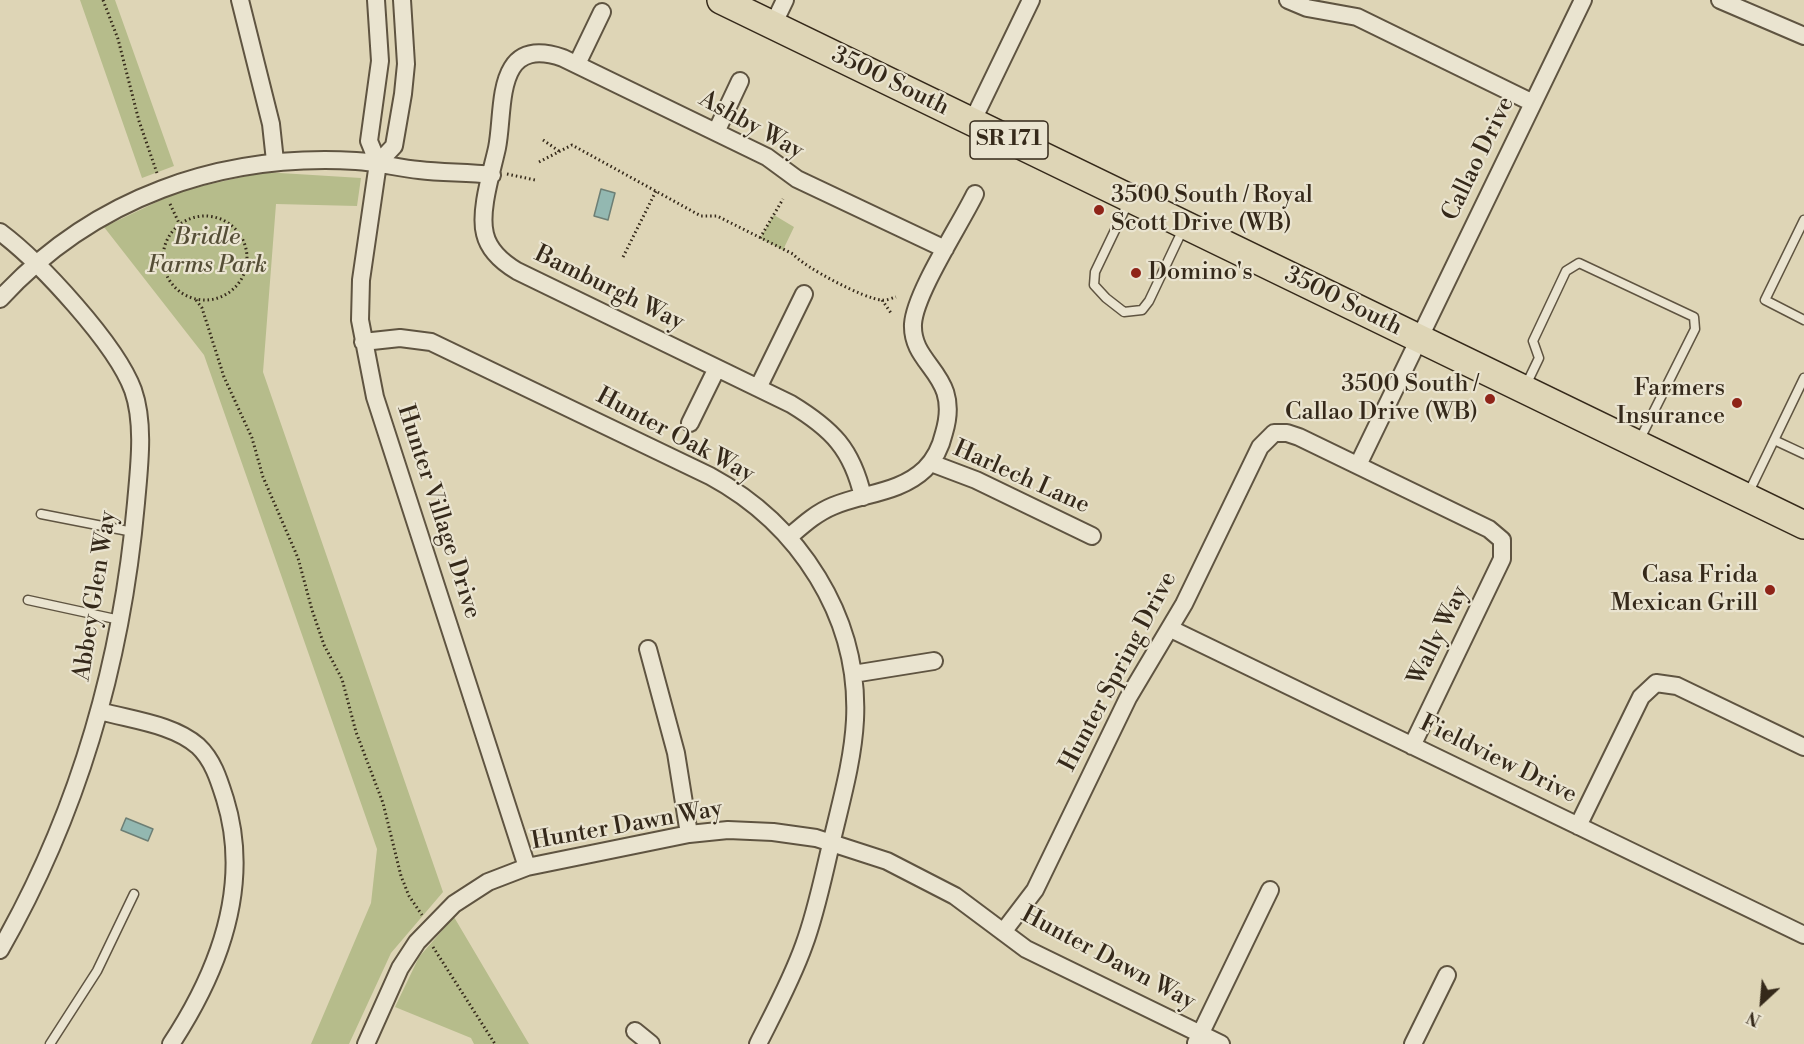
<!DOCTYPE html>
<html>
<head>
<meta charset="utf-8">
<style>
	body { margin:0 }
	#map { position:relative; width:1804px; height:1044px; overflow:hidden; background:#ded5b6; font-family:"Libre Bodoni",serif }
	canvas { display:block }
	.north { position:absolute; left:1732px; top:972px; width:60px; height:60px; -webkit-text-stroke:4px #eae4d0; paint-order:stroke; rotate:206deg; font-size:16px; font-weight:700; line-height:24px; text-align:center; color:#35291a }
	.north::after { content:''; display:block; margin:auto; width:21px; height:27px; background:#35291a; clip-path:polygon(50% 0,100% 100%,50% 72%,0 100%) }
</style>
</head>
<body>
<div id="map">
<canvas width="1804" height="1044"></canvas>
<div class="north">N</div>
</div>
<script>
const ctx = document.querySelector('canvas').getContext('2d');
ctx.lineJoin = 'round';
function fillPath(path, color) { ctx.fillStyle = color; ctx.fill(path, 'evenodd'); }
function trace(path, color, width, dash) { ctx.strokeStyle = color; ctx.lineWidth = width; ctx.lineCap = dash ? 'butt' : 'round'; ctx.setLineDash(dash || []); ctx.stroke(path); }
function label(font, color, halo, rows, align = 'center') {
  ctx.font = font + ' "Libre Bodoni",serif'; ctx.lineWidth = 4.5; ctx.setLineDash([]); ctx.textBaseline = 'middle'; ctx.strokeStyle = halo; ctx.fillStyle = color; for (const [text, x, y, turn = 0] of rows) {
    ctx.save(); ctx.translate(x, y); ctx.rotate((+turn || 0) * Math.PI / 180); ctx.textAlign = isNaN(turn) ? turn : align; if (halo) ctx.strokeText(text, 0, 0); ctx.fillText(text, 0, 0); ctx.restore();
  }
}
fillPath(new Path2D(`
	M80,0h35l59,166 -32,12z
	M264,172l97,6 -4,28 -81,-2 -13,168 180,520 -52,61 -42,91h-38l60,-141 6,-54 -173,-494 -100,-128 76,-36z
	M774,215l20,12 -11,23 -23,-12z
	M454,917l75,127h-55l-3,-6 -76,-31 24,-50z`), '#b6bc8b');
const water = new Path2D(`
	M601,189l14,4 -7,27 -14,-4z
	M126,818l27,11 -5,12 -27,-11z`);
fillPath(water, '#93b8b1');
trace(water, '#6d7f75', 1.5);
const service = new Path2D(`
	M1129,201l-34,71 -1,13 12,13 18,14 18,-2 7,-9 35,-74
	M1804,220l-39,80 39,20
	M1526,385l13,-27 -6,-17 33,-70 13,-8 115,54 1,12 -56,112
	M1774,440l30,14
	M1748,494l56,-116
	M41,514l92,18
	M28,600l92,20
	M50,1044l47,-73 37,-77`);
const minor = new Path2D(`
	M240,0l31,124 4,37
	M376,0l4,61 -11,80 9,22
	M402,0l4,64 -3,30 -9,52 -16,17 -17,117 -1,40 15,77 152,470
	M1288,0l19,8 50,9 176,86
	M1720,0l84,36
	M773,25l12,-25
	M577,64l25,-52
	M972,122l59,-122
	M716,132l24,-51
	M0,232c40,30 116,112 133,158 12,34 6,78 3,113 -14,157 -57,309 -136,447
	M0,299c93,-101 220,-146 356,-138 21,1 42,7 63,9 24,3 48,2 73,5
	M363,342l37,-4 31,4 279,134c89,48 150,141 145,244 -2,39 -13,78 -22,116 -9,36 -16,74 -29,109 -12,34 -30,67 -46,99
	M758,388l46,-94
	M690,423l27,-55
	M931,463l45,17 116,56
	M1358,465l225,-465
	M863,497c-11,-48 -31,-68 -72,-93l-274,-133c-15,-9 -28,-20 -32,-37 -6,-23 7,-63 12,-86 8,-39 -4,-114 66,-90l204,99 30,22 148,70
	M789,537c14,-12 27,-24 44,-31 31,-13 67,-13 92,-37 10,-10 16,-23 19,-36 18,-60 -33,-66 -31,-109 2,-31 47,-99 62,-130
	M1171,629l633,306
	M648,649l28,104 13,81
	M853,674l81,-13
	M100,711c31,9 73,13 98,35 15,14 21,34 27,53 27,87 -6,172 -54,245
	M1578,826l63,-129 15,-14 21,3 127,61
	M1003,932l32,-42 93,-192 56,-94 76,-157 14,-14h13l12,4 190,92 13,11v19l-90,187
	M635,1031l16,13
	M1196,1043l74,-153
	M366,1044l34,-76 17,-26 37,-38 34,-22 39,-15 162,-33 39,-4 45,2 43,6 71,23 68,35 71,53 195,95
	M1413,1044l34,-69`);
const primary = new Path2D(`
	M721,0l1083,525`);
trace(service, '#5f5441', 11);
trace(minor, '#5f5441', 20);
trace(primary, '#35291a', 30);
trace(new Path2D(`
	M103,0l15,39 21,82 19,55
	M543,140l16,11
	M539,162l33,-17 129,71h16l76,38c11,13 71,45 89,46 4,1 10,-2 14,-3
	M507,174l28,6
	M170,204l9,19
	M163 258a42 42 0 1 1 84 0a42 42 0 1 1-84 0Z
	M760,238l23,-39
	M623,257l33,-66
	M196,300l6,8 22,69 28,61 11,39 35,81 14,52 12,35 18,34 14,53 27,71 18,73 8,20 13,19
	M882,300l9,13
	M433,947l62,97`), '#35291a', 3, [1.5, 3]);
trace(service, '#eae4d0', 8);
trace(minor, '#eae4d0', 16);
trace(primary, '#ded5b6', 27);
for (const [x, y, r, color] of [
	[1099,210,6,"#8f2418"],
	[1136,273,6,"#8f2418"],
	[1490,399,6,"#8f2418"],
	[1737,403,6,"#8f2418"],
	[1770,590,6,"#8f2418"]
]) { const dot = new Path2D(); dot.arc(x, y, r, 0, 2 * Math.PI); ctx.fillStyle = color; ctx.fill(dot); trace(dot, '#eae4d0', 2); }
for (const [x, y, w] of [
	[1009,140,78]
]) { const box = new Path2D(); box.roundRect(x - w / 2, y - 19, w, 38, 4.5); ctx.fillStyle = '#eae4d0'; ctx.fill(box); trace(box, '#35291a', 1.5); }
label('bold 22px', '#35291a', null, [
	["SR 171",1009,140]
]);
label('24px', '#35291a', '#eae4d0', [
	["3500 South",890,82,26],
	["Ashby Way",751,126,29],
	["Callao Drive",1479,159,-64],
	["Bamburgh Way",609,289,26],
	["3500 South",1343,302,26],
	["Hunter Oak Way",675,436,28],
	["Harlech Lane",1021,478,24],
	["Hunter Village Drive",438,512,72],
	["Abbey Glen Way",96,596,-81],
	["Wally Way",1439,636,-64],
	["Hunter Spring Drive",1119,672,-62],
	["Fieldview Drive",1498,760,26],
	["Hunter Dawn Way",627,826,-10],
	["Hunter Dawn Way",1108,959,28]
]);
label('24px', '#35291a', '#eae4d0', [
	["3500 South / Royal",1111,196,"left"],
	["Scott Drive (WB)",1111,224,"left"],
	["Domino's",1148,273,"left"],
	["3500 South /",1478,385],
	["Callao Drive (WB)",1478,413],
	["Farmers",1725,389],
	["Insurance",1725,417],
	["Casa Frida",1758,576],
	["Mexican Grill",1758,604]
], 'right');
label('italic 24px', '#554e36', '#eae4d0', [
	["Bridle",207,238],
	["Farms Park",207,266]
]);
</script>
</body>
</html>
